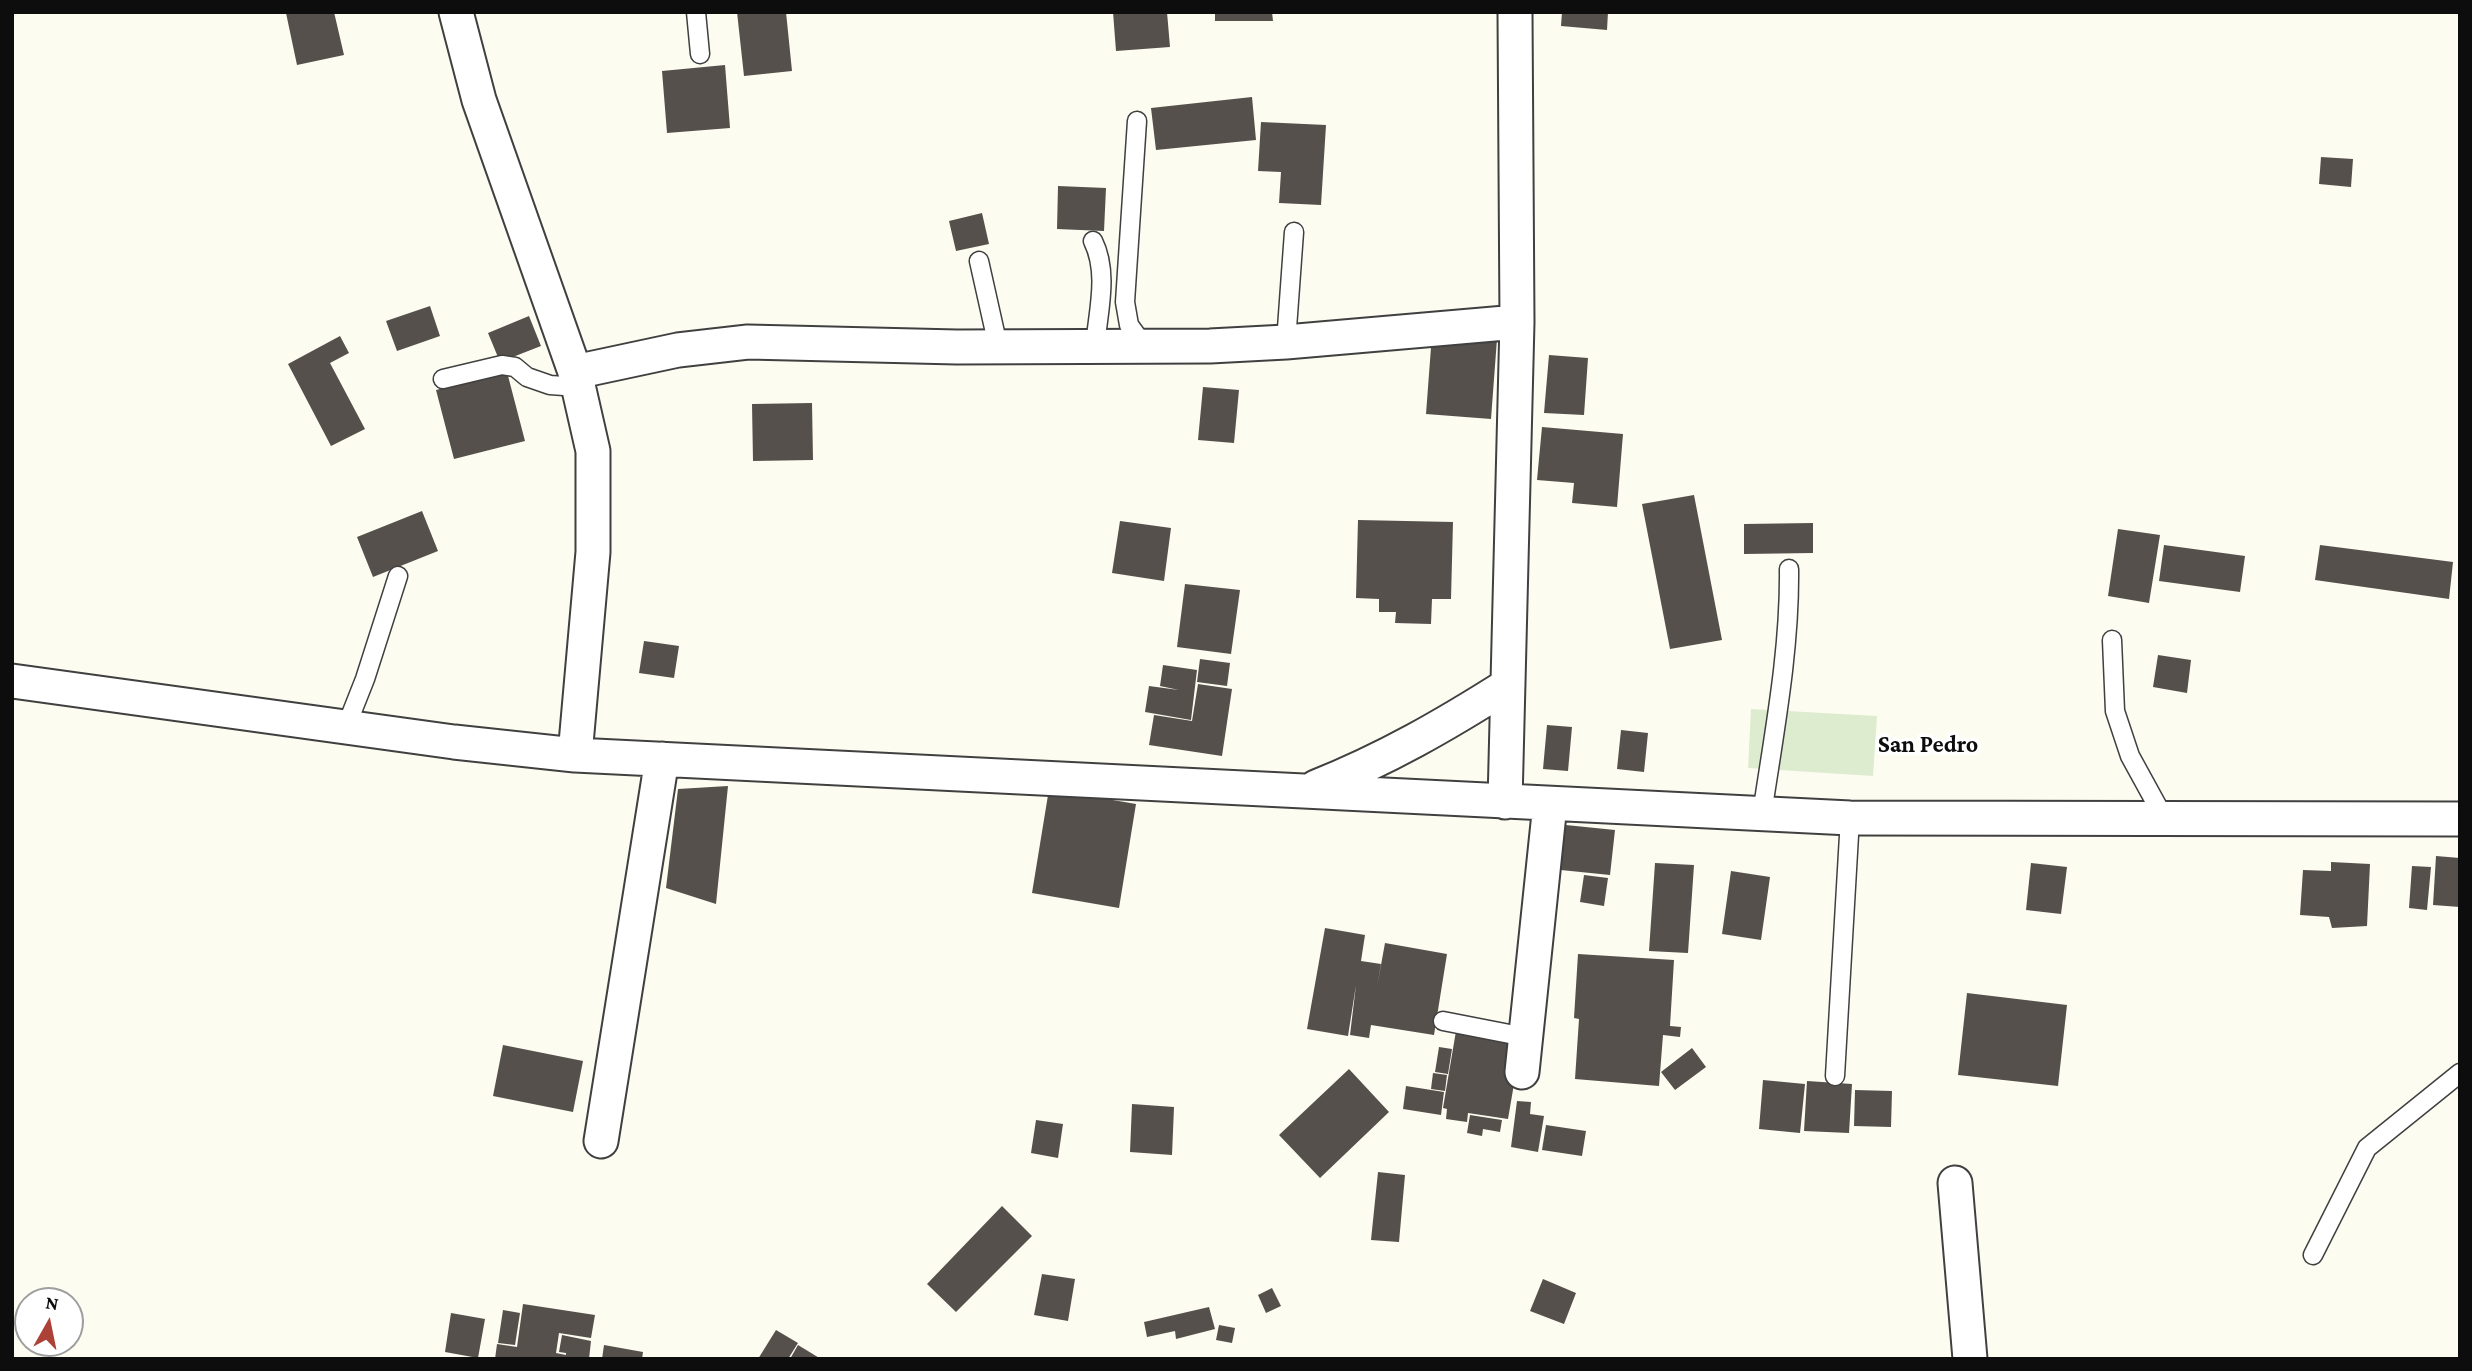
<!DOCTYPE html>
<html>
<head>
<meta charset="utf-8">
<style>
	body { margin:0 }
	#map { position:relative; width:2472px; height:1371px; overflow:hidden; background:#fdfcf0; font-family:"Crimson Pro",serif }
	canvas { display:block }
	.frame { position:absolute; inset:0; border:14px solid #0d0d0d; pointer-events:none }
	.north { position:absolute; left:14px; top:1287px; width:70px; height:70px; box-sizing:border-box; background:#fff; border:2px solid #9e9e9e; border-radius:50%; rotate:9deg; font-size:19px; font-weight:700; line-height:28px; text-align:center; color:#0d0d0d }
	.north::after { content:''; display:block; margin:auto; width:24px; height:32px; background:#ac4237; clip-path:polygon(50% 0,100% 100%,50% 72%,0 100%) }
</style>
</head>
<body>
<div id="map">
<canvas width="2472" height="1371"></canvas>
<div class="frame"></div>
<div class="north">N</div>
</div>
<script>
const ctx = document.querySelector('canvas').getContext('2d');
ctx.lineJoin = 'round';
function fillPath(path, color) { ctx.fillStyle = color; ctx.fill(path, 'evenodd'); }
function trace(path, color, width, dash) { ctx.strokeStyle = color; ctx.lineWidth = width; ctx.lineCap = dash ? 'butt' : 'round'; ctx.setLineDash(dash || []); ctx.stroke(path); }
function label(font, color, halo, rows, align = 'center') {
  ctx.font = font + ' "Crimson Pro",serif'; ctx.lineWidth = 7; ctx.setLineDash([]); ctx.textBaseline = 'middle'; ctx.strokeStyle = halo; ctx.fillStyle = color; for (const [text, x, y, turn = 0] of rows) {
    ctx.save(); ctx.translate(x, y); ctx.rotate((+turn || 0) * Math.PI / 180); ctx.textAlign = isNaN(turn) ? turn : align; if (halo) ctx.strokeText(text, 0, 0); ctx.fillText(text, 0, 0); ctx.restore();
  }
}
fillPath(new Path2D(`
	M1751,709l126,7 -4,60 -125,-8z`), '#ddecce');
fillPath(new Path2D(`
	M334,12l10,43 -47,10 -11,-52z
	M737,12h49l6,59 -48,5z
	M1113,12h54l3,35 -54,4z
	M1215,12h57l1,9h-58z
	M1562,12h46l-1,18 -46,-4z
	M725,65l5,63 -63,5 -5,-62z
	M1252,97l4,43 -100,10 -5,-42z
	M1261,122l65,3 -5,80 -42,-2 2,-31 -23,-1z
	M2321,157l32,2 -2,28 -32,-3z
	M1058,186l48,2 -2,43 -47,-2z
	M982,213l7,31 -33,7 -7,-30z
	M430,306l10,30 -43,15 -11,-30z
	M529,316l12,30 -41,16 -12,-29z
	M1432,334l65,5 -6,80 -65,-5z
	M340,336l9,17 -19,10 35,66 -34,17 -43,-82z
	M1549,355l39,3 -4,57 -40,-2z
	M507,372l18,69 -71,18 -18,-69z
	M1203,387l36,3 -5,53 -36,-3z
	M812,403l1,57 -60,1 -1,-57z
	M1542,427l81,7 -6,73 -45,-4 2,-20 -37,-3z
	M1694,495l28,145 -52,9 -28,-145z
	M422,511l16,40 -65,26 -16,-40z
	M1358,520l95,2 -2,77h-19l-1,25 -36,-1 1,-11h-17v-13l-23,-1z
	M1120,521l51,7 -7,53 -52,-8z
	M1813,523v30l-69,1v-30z
	M2118,529l42,6 -11,68 -41,-7z
	M2164,545l81,11 -5,36 -81,-11z
	M2320,545l133,17 -4,37 -134,-19z
	M1185,584l55,6 -9,64 -54,-7z
	M644,641l35,5 -5,32 -35,-5z
	M2158,655l33,5 -4,33 -34,-6z
	M1200,659l30,4 -3,23 -30,-4z
	M1163,665l34,5 -6,50 -46,-8 4,-26 30,4 -19,-4z
	M1198,684l34,5 -10,67 -73,-11 5,-30 38,6z
	M1547,725l25,2 -4,44 -25,-2z
	M1621,730l27,3 -4,39 -27,-3z
	M728,786l-12,118 -50,-16 12,-99z
	M1049,789l87,15 -17,104 -87,-15z
	M1556,824l59,6 -5,45 -59,-6z
	M2436,856l24,2v49l-27,-2z
	M2331,862l39,2 -3,62 -35,2 -3,-11 -29,-2 3,-45 28,1z
	M1655,863l39,2 -6,88 -39,-2z
	M2031,863l36,4 -6,47 -35,-4z
	M2412,866l19,1 -4,43 -18,-2z
	M1731,871l39,6 -9,63 -39,-6z
	M1584,875l24,3 -4,28 -24,-4z
	M1325,928l40,7 -4,26 20,3 -4,23 8,-44 62,11 -13,81 -63,-10 -2,13 -19,-3 6,-50 -8,51 -41,-7z
	M1578,954l96,6 -4,66 11,1 -1,10 -17,-2 -4,51 -84,-7 4,-60 -5,-1z
	M1967,993l100,12 -9,81 -100,-11z
	M1456,1031l65,12 -13,76 -40,-6 -1,9 -21,-3 1,-10 -4,-1z
	M503,1045l80,16 -10,51 -80,-16z
	M1439,1047l13,2 -4,25 -13,-2z
	M1692,1048l14,19 -31,23 -14,-18z
	M1349,1069l40,43 -69,66 -41,-43z
	M1433,1073l14,2 -2,16 -14,-2z
	M1763,1080l42,4 -5,49 -41,-4z
	M1807,1081l45,3 -3,49 -45,-2z
	M1406,1086l38,6 -3,23 -38,-6z
	M1855,1090l37,1 -1,36 -37,-1z
	M1517,1101l14,1 -1,12 14,2 -6,36 -27,-5z
	M1132,1104l42,3 -2,48 -42,-3z
	M1470,1115l32,5 -2,12 -17,-3 -1,7 -15,-3z
	M1036,1120l27,4 -5,34 -27,-5z
	M1546,1125l40,6 -4,25 -40,-6z
	M1378,1172l27,3 -6,67 -28,-2z
	M1002,1206l30,30 -76,76 -29,-28z
	M1042,1274l33,5 -7,42 -34,-6z
	M1543,1279l33,14 -12,31 -34,-13z
	M1272,1288l9,18 -15,7 -8,-18z
	M523,1304l72,11 -4,23 -32,-5 -3,20 10,2v-2l-7,-1 3,-17 29,6 -2,18h-94l2,-15 20,3z
	M1209,1307l6,22 -39,10 -1,-8 -28,6 -3,-15z
	M503,1310l17,3 -5,32 -17,-2z
	M451,1313l34,6 -7,39 -33,-6z
	M1219,1325l16,3 -3,15 -16,-3z
	M776,1330l22,13 -10,16h-30z
	M604,1345l39,7 -1,7h-40z
	M798,1345l23,14h-31z`), '#55504b');
const lane = new Path2D(`
	M696,12l4,42
	M1137,121l-12,181 4,23 16,22
	M1093,241c16,32 5,71 2,105
	M979,261l19,85
	M1286,342l8,-110
	M443,379l59,-14 13,2 12,10 23,8 28,2
	M2112,640l3,71 15,45 34,62
	M346,727l19,-48 33,-103
	M1762,814c12,-81 28,-163 27,-245
	M1443,1021l82,16
	M1835,1076l15,-258
	M2313,1255l54,-107 93,-75`);
const street = new Path2D(`
	M456,12l23,88 96,272 18,79v101l-18,203
	M575,372l103,-22 70,-8 209,5 253,-1 76,-4 231,-20
	M12,681l442,61 121,13 1275,63 610,1
	M1316,787c70,-28 129,-62 192,-102
	M1505,802l12,-480 -2,-310
	M1522,1072l28,-268
	M601,1141l61,-382
	M1955,1183l15,176`);
trace(lane, '#404040', 21);
trace(street, '#404040', 37);
trace(lane, '#fff', 18);
trace(street, '#fff', 33);
label('bold 24px', '#0d0d0d', '#fff', [
	["San Pedro",1928,745]
]);
</script>
</body>
</html>
